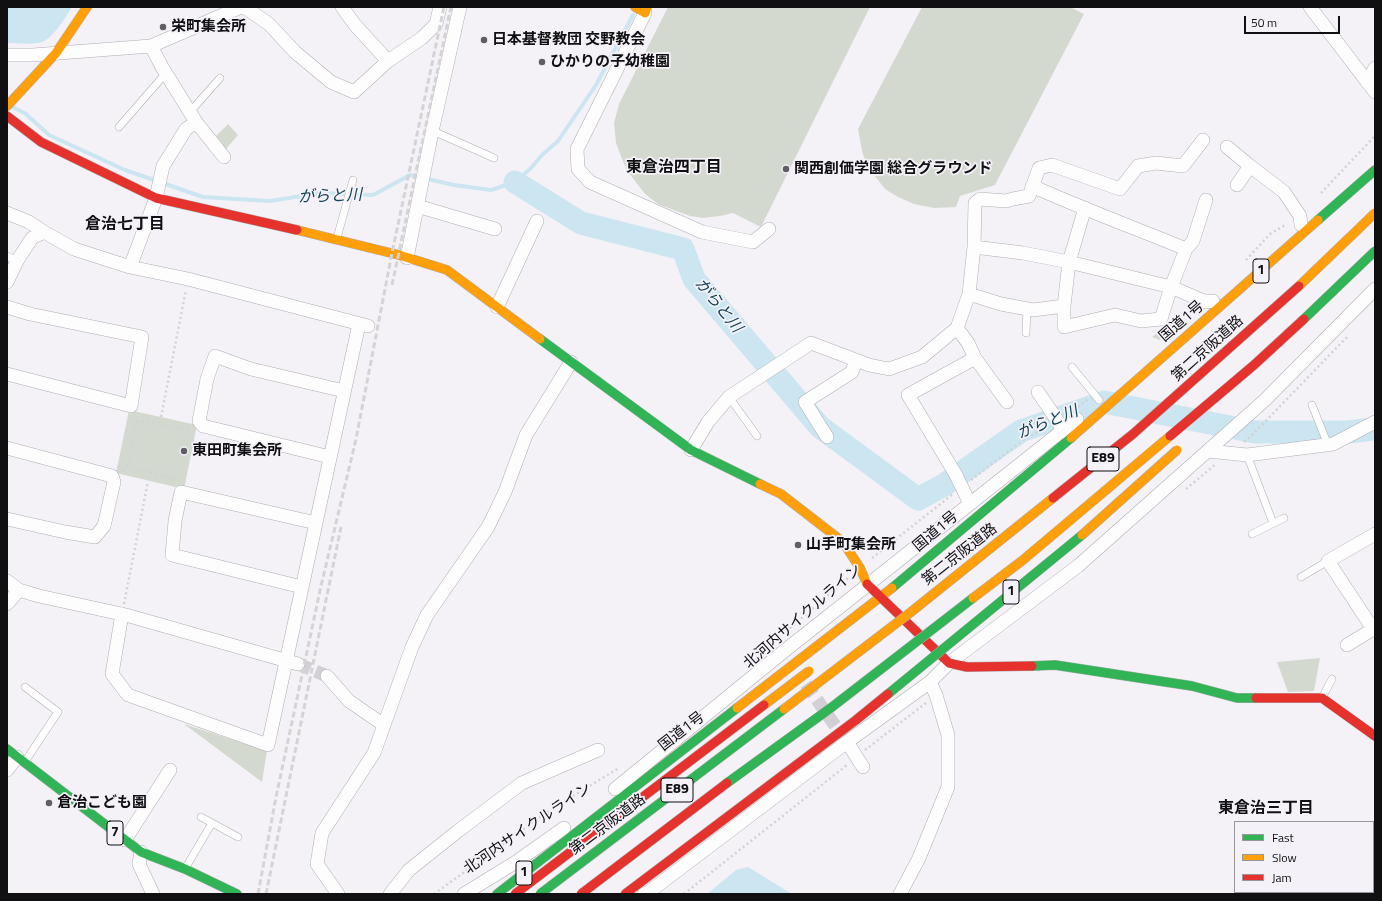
<!DOCTYPE html>
<html>
<head>
<meta charset="utf-8">
<style>
	body { margin:0 }
	#map { position:relative; width:1382px; height:901px; overflow:hidden; background:#f4f2f7; font-family:"Titillium Web",sans-serif }
	canvas { display:block }
	.frame { position:absolute; inset:0; border:8px solid #100f11; pointer-events:none }
	.legend { position:absolute; left:1234px; top:821px; width:140px; height:72px; box-sizing:border-box; background:#f4f1f8; border:1px solid #99979c; margin:0; padding:5px 7px; list-style:none; font-size:12px; color:#100f11 }
	.legend li { display:flex; align-items:center; gap:8px; height:20px }
	.legend b { width:20px; border:1px solid #99979c }
	.scale { position:absolute; left:1244px; top:16px; width:96px; height:18px; box-sizing:border-box; border:2px solid #100f11; border-top:0; padding-left:5px; font-size:12px; line-height:14px; white-space:nowrap; color:#100f11; -webkit-text-stroke:3px #f4f1f8; paint-order:stroke }
</style>
</head>
<body>
<div id="map">
<canvas width="1382" height="901"></canvas>
<div class="frame"></div>
<ul class="legend">
<li><b style="height:5px;background:#30b455"></b>Fast</li>
<li><b style="height:5px;background:#ff9f0a"></b>Slow</li>
<li><b style="height:5px;background:#e5322d"></b>Jam</li>
</ul>
<div class="scale">50 m</div>
</div>
<script>
const ctx = document.querySelector('canvas').getContext('2d');
ctx.lineJoin = 'round';
function fillPath(path, color) { ctx.fillStyle = color; ctx.fill(path, 'evenodd'); }
function trace(path, color, width, dash) { ctx.strokeStyle = color; ctx.lineWidth = width; ctx.lineCap = dash ? 'butt' : 'round'; ctx.setLineDash(dash || []); ctx.stroke(path); }
function label(font, color, halo, rows, align = 'center') {
  ctx.font = font + ' "Titillium Web","Noto Sans JP",sans-serif'; ctx.lineWidth = 3.5; ctx.setLineDash([]); ctx.textBaseline = 'middle'; ctx.strokeStyle = halo; ctx.fillStyle = color; for (const [text, x, y, turn = 0] of rows) {
    ctx.save(); ctx.translate(x, y); ctx.rotate((+turn || 0) * Math.PI / 180); ctx.textAlign = isNaN(turn) ? turn : align; if (halo) ctx.strokeText(text, 0, 0); ctx.fillText(text, 0, 0); ctx.restore();
  }
}
fillPath(new Path2D(`
	M668,7h202l-109,220 -28,-14 -13,3 -17,2 -13,-2 -32,-12 -13,-10 -17,-22 -6,-13 -6,-16 -2,-20 5,-19z
	M922,7h148l14,7 -89,171 -35,11 -4,11 -22,1 -20,-4 -16,-7 -13,-8 -18,-23 -5,-15 -4,-22z
	M228,124l10,11 -12,14 -10,-13z
	M1173,319l5,4 -18,17 -8,-3z
	M129,410l68,15 -13,64 -68,-16z
	M1320,658l-6,33 -26,1 -11,-30z
	M184,724l83,27 -5,31z`), '#d4d9d0');
fillPath(new Path2D(`
	M7,7h65c-6,10 -19,31 -30,35 -8,3 -26,1 -35,1z
	M748,867l44,27h-85l29,-24z`), '#cbe5f1');
trace(new Path2D(`
	M13,107l13,7 23,21 76,35 78,27 67,4 50,-8 53,2 37,-20 44,10 37,5 24,-8 16,-14 11,-13 16,-14 38,-56 37,-70`), '#cbe5f1', 4);
trace(new Path2D(`
	M515,182l66,41 102,26 11,30 126,148 98,72 26,-14 77,-54 83,-29 151,30h94l24,-3`), '#cbe5f1', 23);
trace(new Path2D(`
	M298,664l29,12
	M806,684l37,53`), '#d2d0d4', 13, [13, 6]);
const lane = new Path2D(`
	M190,112l30,-34
	M119,127l47,-54
	M433,131l61,27
	M337,238l16,-58
	M7,256l10,5
	M1026,333l1,-24
	M1072,367l27,33
	M729,397l28,39
	M1312,405l16,40
	M1247,455l26,68
	M1252,534l32,-16
	M1301,577l27,-16
	M25,687l33,25 -32,48
	M1322,698l10,-19
	M201,817l37,20
	M186,867l26,-44`);
const street = new Path2D(`
	M244,7l25,17 26,28 36,30 23,10 34,-31
	M342,7l13,18 33,36 34,-23 14,-14 4,-17
	M1310,7l65,85
	M645,13l-68,136 1,20 12,13 112,50 51,10 16,-13
	M151,46l11,21 34,55 28,35
	M7,55h26l118,-9 90,-39
	M1367,82l8,-14
	M1227,147l23,19 34,26 16,24 1,9
	M1237,185l13,-19
	M1032,186c51,23 103,42 154,63l-15,38 -10,32 -20,2 -26,-6 -51,12v-21l5,-44 16,-54
	M417,206l78,23
	M7,213l22,9 15,10
	M974,247l49,6 46,9 102,25 35,15 7,-1
	M1186,249l7,-8 13,-41
	M407,258l26,-131 27,-120
	M130,267l58,12 180,47
	M7,282l10,-21 15,-23 12,-6 30,17 56,18 26,-69 7,-32 23,-37 10,-7
	M969,294l32,10 32,6 31,-4
	M7,307l23,7 112,23 -11,69 -124,-32
	M497,307l40,-86
	M957,328l11,15 7,15 -67,37 48,80 14,29
	M975,358l32,44
	M1038,392l21,31 3,9
	M827,437l-22,-35 47,-30 4,-12
	M7,448l105,28 2,6 -10,44 -9,11 -30,-5 -58,-13
	M691,450l17,-28 21,-25 82,-54 58,22 20,4 33,-12 35,-29 12,-34 5,-47 1,-44 5,-4 26,2 7,-2 16,-3 10,-28 13,-3 68,24 18,-23 18,-3 27,3 20,-26
	M1208,451l39,4 86,-11 42,-22
	M330,457l-127,-31 -4,-5 8,-42 8,-23 36,13 93,22
	M7,581l12,9 -12,14
	M302,587l-130,-32 3,-34 6,-29 135,31
	M19,590l20,6 87,19 172,49
	M122,614l-10,60 16,21 140,50 91,-421
	M1373,629l-45,-68 47,-27
	M1347,645l28,-17
	M327,676l22,25 35,24
	M847,742l16,25
	M7,770l10,-13
	M615,789l168,-137 294,-233
	M125,840l45,-70
	M141,852l-2,12 14,30
	M338,894l-21,-30 5,-31 52,-80 38,-106 15,-32 61,-88 17,-35 21,-57 45,-73
	M390,894l19,-24 49,-39 64,-48 76,-33
	M464,894l52,-32 48,-34
	M644,894l5,-2 198,-150 83,-60 19,-19 129,-97 187,-166 110,-111
	M900,894l19,-36 29,-71v-52l-12,-40 -6,-13`);
const fast = new Path2D(`
	M1318,220l57,-50
	M540,339l151,111 69,34
	M892,588l179,-150
	M1032,666l23,-1 137,21 45,12h19
	M7,749l134,103 44,17 52,25
	M497,894l240,-186`);
const slow = new Path2D(`
	M635,7l10,6 2,-6
	M7,106l49,-53 31,-46
	M297,230l102,25 48,15 93,69
	M1071,438l247,-218
	M760,484l21,10 62,48 17,26 7,16
	M737,708l155,-120`);
const jam = new Path2D(`
	M7,116l34,26 115,56 141,32
	M867,584l82,79 18,4 65,-1
	M1256,698h66l53,38`);
trace(lane, '#afadb1', 8);
trace(street, '#afadb1', 14);
trace(fast, '#afadb1', 10);
trace(slow, '#afadb1', 10);
trace(jam, '#afadb1', 10);
trace(new Path2D(`
	M1321,193l54,-57
	M1246,260l24,-26 17,-10
	M1078,407l10,-8
	M161,417l25,-127
	M137,421l51,8 2,-1
	M1244,442l11,-10 92,-95
	M127,467l10,-46
	M122,471l5,-4 52,12
	M971,480l55,-42 14,-7
	M1186,489l30,-25
	M872,558l81,-64
	M124,604l24,-123
	M782,635l66,-57
	M865,750l61,-47
	M434,894l116,-84 69,-42
	M684,894l163,-129`), '#d2d2d3', 2.5, [2, 3]);
trace(lane, '#fdfdfe', 7);
trace(street, '#fdfdfe', 13);
trace(fast, '#30b455', 9);
trace(slow, '#ff9f0a', 9);
trace(jam, '#e5322d', 9);
trace(new Path2D(`
	M392,285l59,-278
	M258,894l18,-97 45,-211 35,-147 36,-186 52,-246
	M266,894l75,-367`), '#d5d3d5', 3, [6, 3]);
const fastBridge = new Path2D(`
	M1304,319l71,-68
	M888,694l194,-159
	M727,783l105,-76 141,-109
	M540,894l244,-185`);
const slowBridge = new Path2D(`
	M1299,286l76,-73
	M1082,535l95,-85
	M973,598l50,-38 147,-124
	M764,705l45,-34
	M784,709l127,-97 142,-114`);
const jamBridge = new Path2D(`
	M1170,436l84,-71 50,-46
	M1053,498l80,-64 166,-148
	M515,894l249,-189
	M581,894l146,-111
	M625,894l231,-174 32,-26`);
trace(fastBridge, '#afadb1', 10, []);
trace(slowBridge, '#afadb1', 10, []);
trace(jamBridge, '#afadb1', 10, []);
trace(fastBridge, '#30b455', 9);
trace(slowBridge, '#ff9f0a', 9);
trace(jamBridge, '#e5322d', 9);
for (const [x, y, r, color] of [
	[163,27,4,"#605e62"],
	[484,40,4,"#605e62"],
	[542,62,4,"#605e62"],
	[786,169,4,"#605e62"],
	[184,451,4,"#605e62"],
	[798,545,4,"#605e62"],
	[49,803,4,"#605e62"]
]) { const dot = new Path2D(); dot.arc(x, y, r, 0, 2 * Math.PI); ctx.fillStyle = color; ctx.fill(dot); trace(dot, '#f4f1f8', 1.5); }
for (const [x, y, w] of [
	[1261,271,16],
	[1103,459,32],
	[1011,592,16],
	[677,790,32],
	[115,833,16],
	[524,873,16]
]) { const box = new Path2D(); box.roundRect(x - w / 2, y - 12, w, 24, 3); ctx.fillStyle = '#f4f1f8'; ctx.fill(box); trace(box, '#100f11', 1); }
label('bold 14px', '#100f11', null, [
	["1",1261,271],
	["E89",1103,459],
	["1",1011,592],
	["E89",677,790],
	["7",115,833],
	["1",524,873]
]);
label('bold 15px', '#100f11', '#f4f1f8', [
	["栄町集会所",171,27],
	["日本基督教団 交野教会",492,40],
	["ひかりの子幼稚園",550,62],
	["関西創価学園 総合グラウンド",794,169],
	["東田町集会所",192,451],
	["山手町集会所",806,545],
	["倉治こども園",57,803]
], 'left');
label('15px', '#100f11', '#f4f1f8', [
	["国道1号",1182,322,-41],
	["第二京阪道路",1208,349,-42],
	["国道1号",936,532,-40],
	["第二京阪道路",960,555,-38],
	["北河内サイクルライン",803,617,-41],
	["国道1号",682,732,-38],
	["第二京阪道路",608,825,-37],
	["北河内サイクルライン",528,829,-34]
]);
label('bold 16px', '#100f11', '#f4f1f8', [
	["東倉治四丁目",674,168],
	["倉治七丁目",125,225],
	["東倉治三丁目",1266,809]
]);
label('italic 16px', '#0f4354', '#f4f1f8', [
	["がらと川",330,197,-2],
	["がらと川",718,306,51],
	["がらと川",1048,423,-22]
]);
</script>
</body>
</html>
